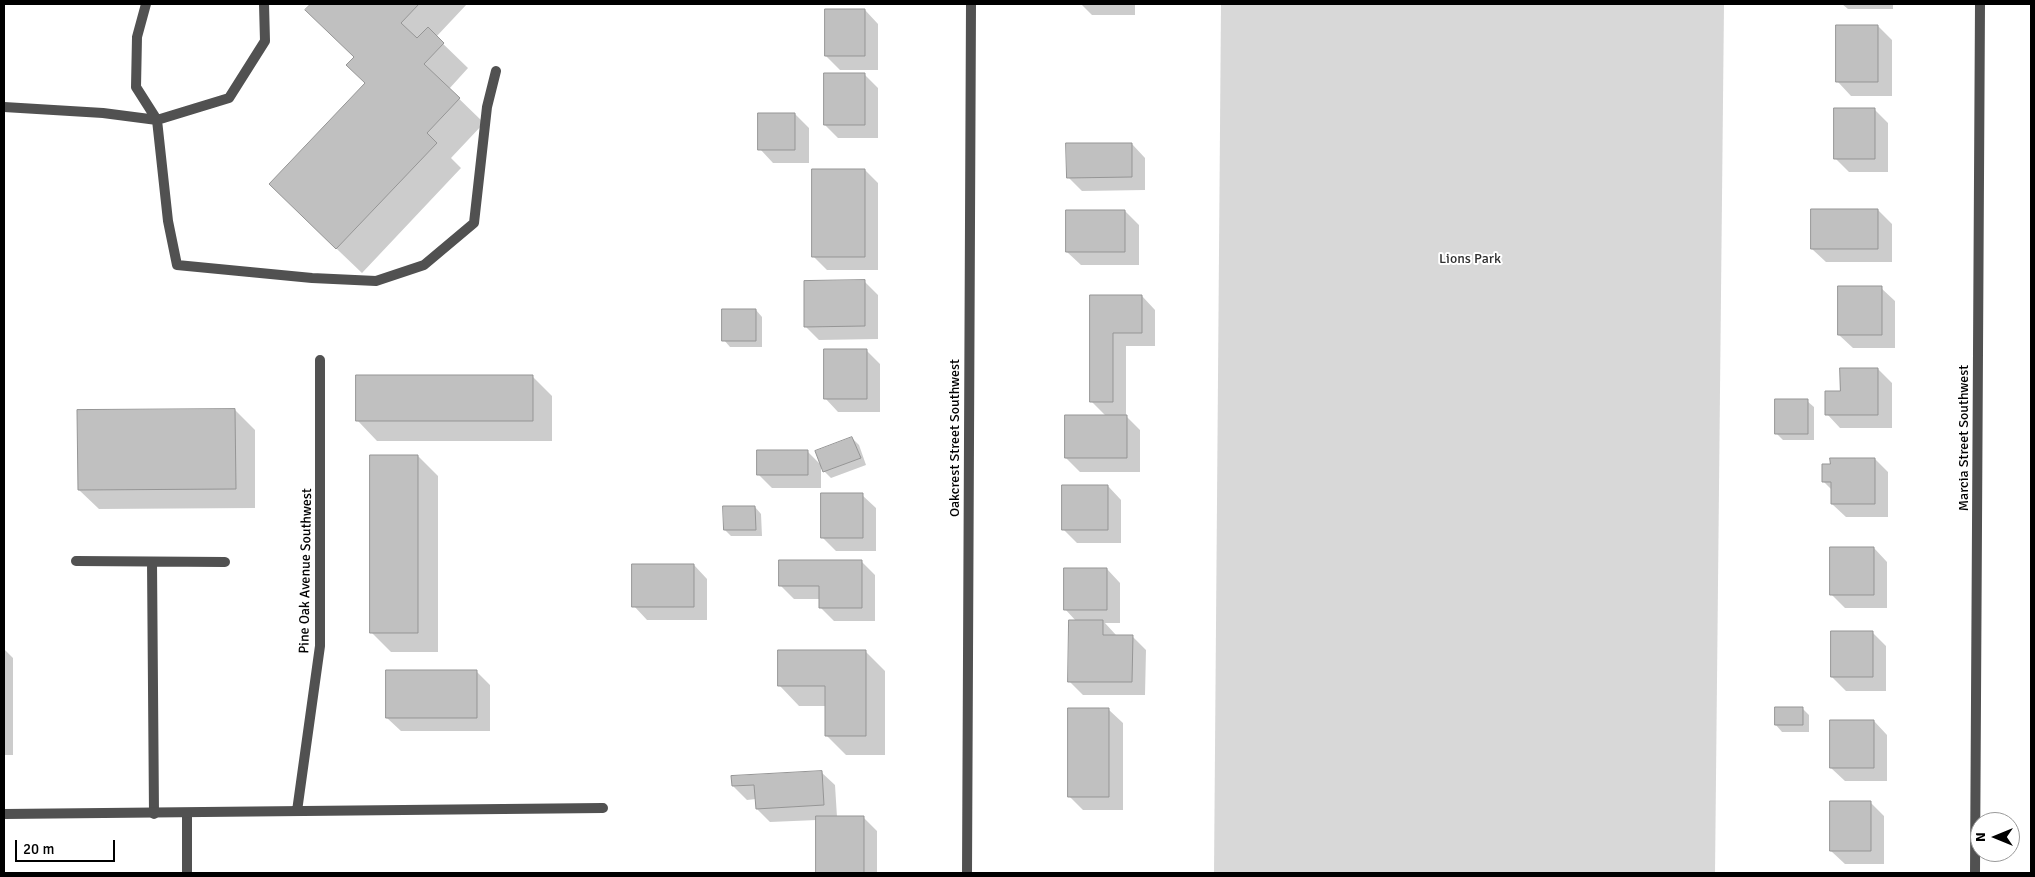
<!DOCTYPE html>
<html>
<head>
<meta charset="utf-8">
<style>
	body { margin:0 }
	#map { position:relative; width:2035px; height:877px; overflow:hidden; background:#fff; font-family:Signika,sans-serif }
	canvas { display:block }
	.frame { position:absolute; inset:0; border:5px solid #000; pointer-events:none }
	.north { position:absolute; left:1970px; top:812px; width:50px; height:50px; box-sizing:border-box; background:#fff; border:1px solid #999; border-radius:50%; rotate:270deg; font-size:14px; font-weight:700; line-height:20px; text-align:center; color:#000 }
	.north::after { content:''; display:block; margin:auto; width:18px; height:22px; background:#000; clip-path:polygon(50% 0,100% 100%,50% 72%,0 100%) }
	.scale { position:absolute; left:15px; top:840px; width:100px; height:22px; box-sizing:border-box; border:2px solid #000; border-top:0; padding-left:6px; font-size:15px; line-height:18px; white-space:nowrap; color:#000; -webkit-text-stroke:4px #fff; paint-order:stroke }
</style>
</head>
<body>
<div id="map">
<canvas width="2035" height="877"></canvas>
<div class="frame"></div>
<div class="north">N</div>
<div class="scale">20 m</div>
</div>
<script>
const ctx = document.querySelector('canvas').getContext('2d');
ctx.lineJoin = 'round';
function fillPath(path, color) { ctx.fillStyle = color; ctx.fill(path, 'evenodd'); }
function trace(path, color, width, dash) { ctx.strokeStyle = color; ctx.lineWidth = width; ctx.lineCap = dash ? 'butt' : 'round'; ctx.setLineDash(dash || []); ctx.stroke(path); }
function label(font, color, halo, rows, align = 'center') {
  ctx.font = font + ' Signika,sans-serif'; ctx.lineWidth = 4; ctx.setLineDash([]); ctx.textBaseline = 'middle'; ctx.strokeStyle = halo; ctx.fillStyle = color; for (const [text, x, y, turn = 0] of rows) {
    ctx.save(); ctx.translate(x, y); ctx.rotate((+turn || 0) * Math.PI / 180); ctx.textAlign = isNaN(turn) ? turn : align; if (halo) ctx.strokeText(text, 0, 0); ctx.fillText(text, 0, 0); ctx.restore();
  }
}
fillPath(new Path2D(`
	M1221,4h503l-9,869h-501z`), '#d8d8d8');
fillPath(new Path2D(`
	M313,4h154l-31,33 32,31 -19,21 35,34 -33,35 10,10 -99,105 -67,-64 71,-125 -11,-26 -48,-48z
	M1081,4h54v11h-43z
	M1842,4h51v5h-45z
	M865,10l13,14v46h-38l-14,-14z
	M1878,26l14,14v56h-41l-13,-14z
	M865,75l13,13v50h-40l-13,-13z
	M1875,110l13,13v49h-39l-14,-14z
	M795,114l14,14v35h-36l-13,-14z
	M1132,144l13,14v32l-63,1 -14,-14z
	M865,170l13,13v87h-51l-14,-14z
	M1878,210l14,14v38h-66l-14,-13z
	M1125,211l14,14v40h-58l-14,-13z
	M864,281l14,14v44l-59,1 -13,-13z
	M1881,288l14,13v47h-42l-14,-13z
	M1091,296h51l13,14v36h-29v70l14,14v42h-60l-14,-14 40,-42 -15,-15z
	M756,310l6,7v30h-32l-6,-7z
	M867,351l13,13v48h-42l-13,-14z
	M1878,369l14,14v45h-52l-13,-14 15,-22z
	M532,376l20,20v45h-175l-19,-20z
	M1807,401l7,6v33h-31l-7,-7z
	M235,410l20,20v78l-156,1 -20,-19z
	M852,438l7,7 7,20 -35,13 -7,-7z
	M807,451l14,14v23h-49l-13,-13z
	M418,456l20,20v176h-47l-20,-20z
	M1875,459l13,13v45h-42l-14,-13v-14l-9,-9z
	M1108,486l13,14v43h-44l-13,-13z
	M862,495l14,13v43h-40l-13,-13z
	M755,507l6,7 1,22h-31l-6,-6z
	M1874,548l13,14v46h-42l-14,-14z
	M861,561l14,14v46h-41l-14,-14v-8h-26l-13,-13z
	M694,565l13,14v41h-60l-13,-14z
	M1107,569l13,14v40h-15l11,12 16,1 14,14 -1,45h-62l-14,-14 7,-60 -11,-12z
	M1872,632l14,14v45h-40l-14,-14z
	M4,649l9,9v97h-9z
	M866,652l19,19v84h-39l-20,-20v-29h-27l-19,-20z
	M476,671l14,14v46h-89l-14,-13z
	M1802,708l7,7v17h-27l-6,-7z
	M1109,710l14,13v87h-40l-14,-14z
	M1874,721l13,14v46h-42l-14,-13z
	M821,772l14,13 2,32h26l14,14v42h-60v-53l-47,2 -13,-13 -1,-10 -9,1 -14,-14z
	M1870,802l14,14v48h-39l-14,-13z`), '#0003');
const building = new Path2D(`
	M311,4h108l-18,19 16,15 11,-11 16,16 -20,21 36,34 -33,35 10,10 -101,106 -67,-65 96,-101 -19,-18 8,-8 -49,-47z
	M825,9h40v47h-40z
	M1836,25h42v57h-42z
	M824,73h41v52h-41z
	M1834,108h41v51h-41z
	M758,113h37v37h-37z
	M1066,143h66v34l-65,1z
	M812,169h53v88h-53z
	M1811,209h67v40h-67z
	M1066,210h59v42h-59z
	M865,280v46l-61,1v-46z
	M1838,286h44v49h-44z
	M1090,295h52v38h-29v69h-23z
	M722,309h34v32h-34z
	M824,349h43v50h-43z
	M1840,368h38v47h-53v-24h15z
	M356,375h177v46h-177z
	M1775,399h33v35h-33z
	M235,409l1,80 -158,1 -1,-80z
	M1065,415h62v43h-62z
	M852,437l9,21 -38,14 -8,-21z
	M757,450h51v25h-51z
	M370,455h48v178h-48z
	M1830,458h45v46h-44v-22h-9v-18h8z
	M1062,485h46v45h-46z
	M821,493h42v45h-42z
	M723,506h32l1,24h-32z
	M1830,547h44v48h-44z
	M779,560h83v48h-43v-22h-40z
	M632,564h62v43h-62z
	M1064,568h43v42h-43z
	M1069,620h34v15h30l-1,47h-64z
	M1831,631h42v46h-42z
	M778,650h88v86h-41v-50h-47z
	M386,670h91v48h-91z
	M1775,707h28v18h-28z
	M1068,708h41v89h-41z
	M1830,720h44v48h-44z
	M822,771l2,34 -68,4 -2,-24 -22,1 -1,-10z
	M1830,801h41v50h-41z
	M816,816h48v57h-48z`);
fillPath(building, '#c0c0c0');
trace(building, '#959595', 1);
trace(new Path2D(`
	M146,4l-9,33 -1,50 21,33 72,-22 36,-57 -1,-37
	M4,107l99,6 54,7 11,101 9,44 135,13 64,3 48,-16 50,-42 13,-116 9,-36
	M76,561l149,1
	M152,562l2,252
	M187,873v-59`), '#515151', 10);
trace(new Path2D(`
	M297,811l23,-165v-286
	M4,814l599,-6
	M967,873l4,-869
	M1975,873l5,-869`), '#515151', 10);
label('14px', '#2f2f2f', '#fff', [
	["Lions Park",1470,259]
]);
label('14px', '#000', '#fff', [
	["Oakcrest Street Southwest",955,438,-90],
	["Marcia Street Southwest",1964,438,-90],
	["Pine Oak Avenue Southwest",306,571,-89]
]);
</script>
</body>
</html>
